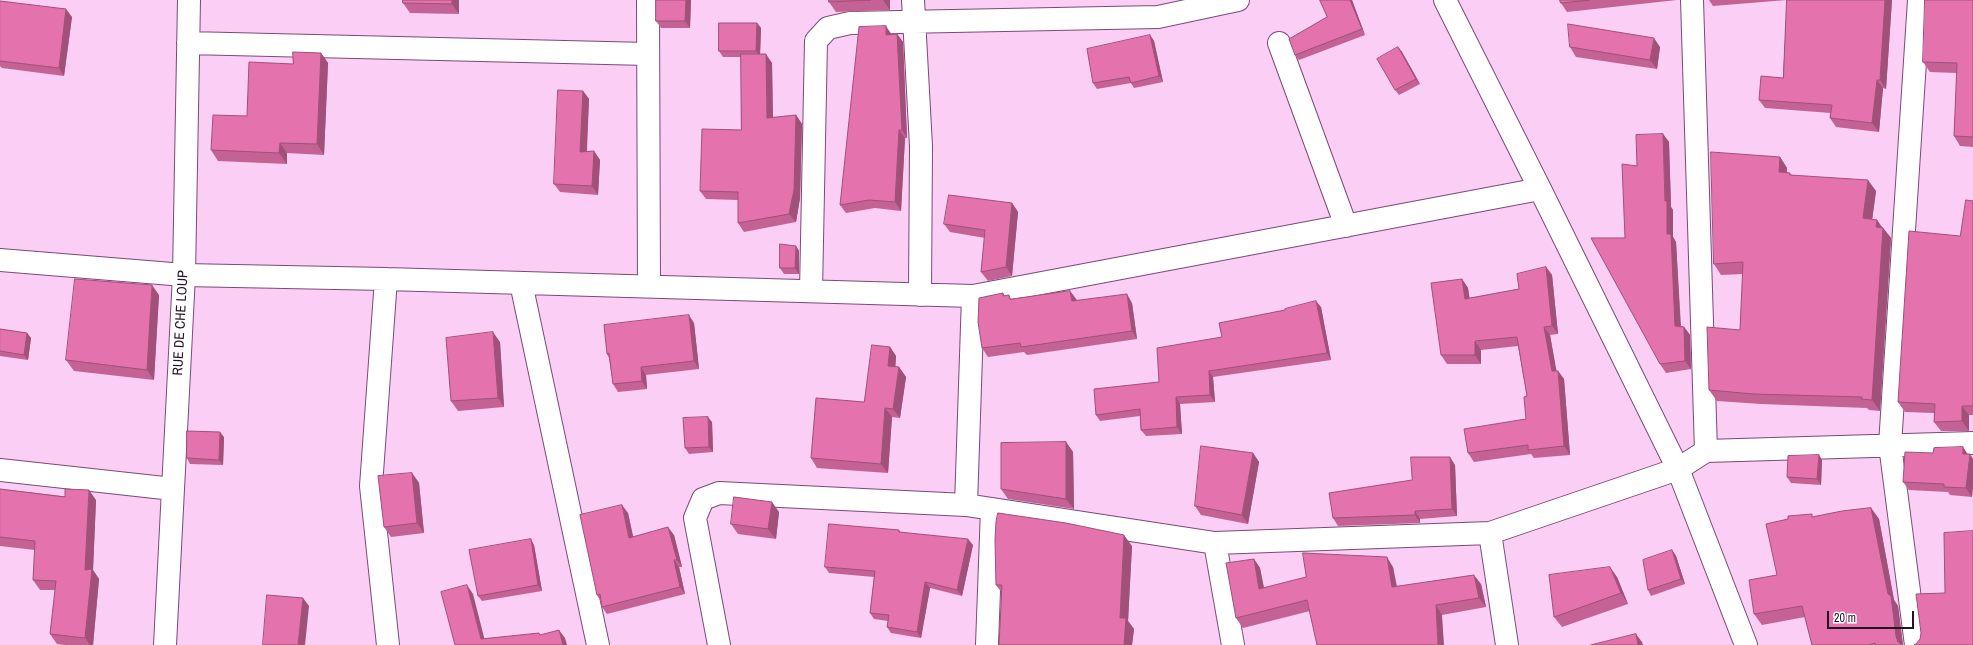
<!DOCTYPE html>
<html>
<head>
<meta charset="utf-8">
<style>
	body { margin:0 }
	#map { position:relative; width:1973px; height:645px; overflow:hidden; background:#facef5; font-family:"Archivo Narrow",sans-serif }
	canvas { display:block }
	.scale { position:absolute; left:1827px; top:611px; width:87px; height:18px; box-sizing:border-box; border:2px solid #261325; border-top:0; padding-left:5px; font-size:12px; line-height:14px; white-space:nowrap; color:#261325; -webkit-text-stroke:3px #fff; paint-order:stroke }
</style>
</head>
<body>
<div id="map">
<canvas width="1973" height="645"></canvas>
<div class="scale">20 m</div>
</div>
<script>
const ctx = document.querySelector('canvas').getContext('2d');
ctx.lineJoin = 'round';
function trace(path, color, width, dash) { ctx.strokeStyle = color; ctx.lineWidth = width; ctx.lineCap = dash ? 'butt' : 'round'; ctx.setLineDash(dash || []); ctx.stroke(path); }
function fillPath(path, color) { ctx.fillStyle = color; ctx.fill(path, 'evenodd'); }
function label(font, color, halo, rows, align = 'center') {
  ctx.font = font + ' "Archivo Narrow",sans-serif'; ctx.lineWidth = 3; ctx.setLineDash([]); ctx.textBaseline = 'middle'; ctx.strokeStyle = halo; ctx.fillStyle = color; for (const [text, x, y, turn = 0] of rows) {
    ctx.save(); ctx.translate(x, y); ctx.rotate((+turn || 0) * Math.PI / 180); ctx.textAlign = isNaN(turn) ? turn : align; if (halo) ctx.strokeText(text, 0, 0); ctx.fillText(text, 0, 0); ctx.restore();
  }
}
const street = new Path2D(`
	M648,0l1,286
	M913,0l8,146 -1,149
	M1445,0l95,189 138,280 68,176
	M1692,0l14,451
	M188,43l460,11
	M1279,43l67,183
	M0,260l184,15 202,4 587,17 567,-107
	M386,279l-15,207 17,159
	M521,283l77,362
	M811,291l5,-250 12,-13 22,-5 308,-6 80,-17
	M0,470l173,19
	M966,505l7,-209
	M1490,533l17,112
	M1215,543l18,102
	M165,645l19,-370 5,-275
	M719,645l-24,-127 8,-19 16,-6 247,12 249,38 275,-10 188,-64 28,-18 267,-8
	M987,645l5,-136
	M1916,645l-26,-200 29,-445`);
trace(street, '#7a4b76', 24);
trace(street, '#fff', 22);
fillPath(new Path2D(`
	M403,0h56v14l-49,-1 -7,-10z
	M656,0h35l-1,28h-29l-5,-7z
	M829,0h61v10l-54,2 -7,-10z
	M1320,0h32l13,35 -66,25 -4,-5 32,-38z
	M1560,0h117l-110,12 -6,-9z
	M1709,0h183l-6,89 -3,-1 -4,44 -43,-5 -6,-9 1,-5 -66,-5 -6,-8 24,-22 4,-78 -74,6z
	M1973,0v147l-13,-1 -6,-10 3,-63 -27,-1 -7,-10z
	M0,1l72,16 -8,59 -62,-8 -2,-2z
	M757,23l4,5 -1,26 12,9 1,55 23,-3 6,9 -2,74 -4,24 -52,10 -6,-9v-23l-32,-1 -6,-8 41,-61v-73h-18l-4,-6z
	M891,34h6l6,8 4,96h-2l-4,73 -26,-3 -29,5 -6,-8z
	M1150,35l4,6 9,41 -29,6 -3,-5 -34,6 -4,-6z
	M1398,47l4,5 18,32 -21,11 -4,-5z
	M1570,47h90l-3,22 -81,-12z
	M321,53l7,10 -4,92 -37,-2v11l-69,-3 -7,-11 36,-34 46,-52z
	M583,91l6,8 -2,53 7,-1 6,9 -2,35 -38,-3 -6,-8z
	M1663,134l6,8 2,65 2,3v27l3,5 5,84 3,1 6,8 1,34 -25,4 -6,-9 -23,-198z
	M1780,157l7,11v4l5,3 84,16 -4,28 5,1 5,7 1,1 8,10 -11,173 -11,-1 -2,-2 -106,-4 -44,-3 -8,-11 31,-60 3,-56 -22,1 -7,-11z
	M1973,201v214h-4v16h-28l-7,-9v-9l-29,-1 -7,-10z
	M1012,203l6,9 -6,64 -24,5 -7,-9 4,-34 -35,-6 -6,-8z
	M796,246l3,5v23h-15l-4,-6z
	M1546,267l6,8 6,59 -8,1 6,36h2l6,8 6,76 -36,3 -3,-4 -57,8 -6,-9 58,-34 1,-23 -9,-50 -37,4v14h-34l-6,-9 21,-76 6,9 1,10 50,-9z
	M1070,291l6,8 1,1 55,3 5,36 -110,16 -3,-3 -36,5 -6,-9 21,-55 2,3 7,3z
	M159,295l-5,85 -80,-9 -8,-11z
	M1321,307l10,53 -118,17 2,25 -35,2 2,30 -36,2 -5,-6 -1,-14 -40,5 -4,-6 63,-33 63,-45z
	M694,323l5,46 -53,6 1,14 -29,3 -5,-8 -4,-26 -2,-4z
	M0,329l27,4 4,5 -3,22 -28,-4z
	M500,342l4,65 -46,4 -7,-10z
	M890,347l6,9 -1,11h4l7,10 -6,41 -8,-1 -4,56 -71,-5 -6,-10 53,-56z
	M712,422l1,30 -24,2 -4,-6z
	M224,437l-1,28 -33,-1 -3,-6z
	M1066,442l7,10 1,57 -66,-10 -7,-10z
	M1253,453l6,9 -11,62 -47,-9 -6,-9z
	M1968,454l5,5v25l-1,13 -22,-2 -2,-3 -39,-2 -6,-8z
	M1819,455l3,5 -1,25 -30,-2 -4,-6z
	M1455,465l2,51 -37,3v4l-82,3 -5,-8 79,-38z
	M412,473l7,10 5,50 -33,4 -7,-10z
	M0,489l96,11 -3,70 6,9 -6,66h-28l-8,-1 -7,-10 5,-44h-15l-7,-10 2,-30 -35,-4z
	M1871,508l8,11 15,81 4,6 5,39h-91l-7,-28 -43,8 -8,-11 23,-39 37,-58z
	M779,512l-3,27 -38,-5 -7,-10z
	M628,513l5,24 41,-2 8,32h-3l6,27 -78,20 -5,-7 -1,-5 -4,-7z
	M899,530l1,2 73,13 -11,51 -32,-8 -9,50 -30,-5 -4,-6 1,-6 -14,-2 -4,-6 4,-36 -45,-4 -4,-6z
	M534,545l8,46 -60,10 -4,-5z
	M1132,546l-4,75 6,8 -2,16h-133l3,-52 -6,-8z
	M1672,550l4,6 9,28 -34,12 -3,-6z
	M1254,559l6,9 4,20 129,-21 4,19 84,-2 5,23 -44,8 -132,-4 -67,17 -7,-10z
	M1617,577l11,27 -66,23 -8,-10z`), '#c46295');
fillPath(new Path2D(`
	M452,0h7v14l-7,-10z
	M686,0h5l-1,28 -5,-7z
	M883,0h7v10z
	M1350,0h2l13,35 -3,-6z
	M1885,0h7l-6,89 -6,-9z
	M66,9l6,8 -8,59 -5,-8z
	M757,23l4,5 -1,28 -4,-5z
	M886,26l6,9h-6z
	M897,34l6,8 4,96 -5,-8z
	M1150,35l4,6 9,41 -4,-6z
	M1654,38l6,9 -3,22 -7,-9z
	M1398,47l4,5 18,32 -4,-5z
	M321,53l7,10 -4,92 -7,-11z
	M766,54l6,9 1,64 -6,-9z
	M1877,80l6,8 -4,44 -7,-9z
	M583,91l6,8 -3,62 -6,-9z
	M796,115l6,9 -2,74 -4,24 -7,-8z
	M899,130l6,8 -4,73 -6,-9z
	M1663,134l6,8 2,65 2,3v27l3,5 5,92 -6,-8 -8,-92z
	M280,143l7,10v11l-8,-11z
	M594,151l6,9 -2,35 -6,-9z
	M1780,157l7,11 -1,14 -7,-10z
	M1868,180l8,11 -5,38 -8,-11z
	M1012,203l6,9 -6,64 -6,-9z
	M1877,220l6,9v-1l8,10 -11,173 -8,-11 4,-173z
	M796,246l3,5v23l-4,-6z
	M1546,267l6,8 6,59 -6,-8z
	M1462,279l6,9 3,19 -6,-8z
	M152,285l7,10 -5,85 -7,-10z
	M1070,291l6,8 2,10 -6,-8z
	M1127,294l5,9 5,36 -5,-8z
	M1316,301l5,6 10,53 -4,-7z
	M689,315l5,8 5,46 -5,-8z
	M1544,327l6,8 8,44 -6,-8z
	M1684,327l6,8 1,34 -6,-8z
	M493,332l7,10 4,65 -6,-9z
	M27,333l4,5 -3,22 -4,-5z
	M1475,341l6,9v14l-6,-9z
	M890,347l6,9 -1,19 -7,-9z
	M641,367l5,8 1,14 -5,-8z
	M899,367l7,10 -6,41 -7,-9z
	M1209,371l4,6 2,25 -5,-7z
	M1558,371l6,8 6,76 -6,-9z
	M1176,397l4,7 2,30 -5,-7z
	M1962,406l7,9v16l-7,-10z
	M885,408l7,9 -4,56 -7,-9z
	M708,417l4,5 1,30 -4,-5z
	M220,432l4,5 -1,28 -4,-5z
	M1066,442l7,10 1,57 -8,-10z
	M1963,447l6,9 -6,-2z
	M1253,453l6,9 -11,62 -6,-9z
	M1970,454l3,5v25l-1,13 -6,-9z
	M1819,455l3,5 -1,25 -4,-6z
	M1450,457l5,8 2,51 -5,-7z
	M412,473l7,10 5,50 -7,-10z
	M89,490l7,10 -3,70 6,9 -6,66h-3l-5,-7v-68z
	M772,502l7,10 -3,27 -8,-10z
	M622,505l6,8 7,32 -6,-7z
	M1871,508l8,11 15,81 4,6 5,39h-2l-3,-3 -2,-6z
	M1415,511l5,8v4l-5,-8z
	M668,527l6,8 8,32 -5,-7z
	M1124,535l8,11 -4,75 6,8 -2,16h-8l-4,-27z
	M531,539l3,6 8,46 -4,-6z
	M968,539l5,6 -11,51 -5,-6z
	M1672,550l4,6 9,28 -4,-5z
	M1387,557l6,10 5,29 -6,-9z
	M1254,559l6,9 6,31 -7,-10z
	M674,560l5,7 6,27 -5,-7z
	M1610,567l7,10 11,27 -7,-11z
	M1474,575l7,9 5,23 -7,-9z
	M925,582l5,6 -9,50 -4,-6z
	M467,585l6,9 13,51 -5,-6z
	M303,598l6,8 -4,39h-7z
	M1436,605l6,10 2,30h-6z
	M559,630l6,8 2,7h-4z
	M1636,634l6,8 1,3h-5z`), '#a05079');
const building = new Path2D(`
	M403,0h49v4l-49,-1z
	M656,0h30l-1,21h-29z
	M829,0h42l-42,2z
	M1320,0h30l12,29 -67,26 -6,-16 38,-22z
	M1560,0h30l-29,3z
	M1787,0h98l-5,80h-3l-5,43 -42,-5 2,-13 -73,-5 2,-24 22,2z
	M1925,0h48v137l-19,-1 3,-73 -34,-1z
	M0,1l66,8 -7,59 -59,-7z
	M719,23h38l-1,28h-37z
	M1568,24l86,14 -4,22 -80,-13z
	M886,26v9l11,-1 5,96h-3l-4,72 -26,-2 -29,5 19,-178z
	M1150,35l9,41 -28,7 -2,-6 -36,6 -6,-34z
	M1398,47l18,32 -21,11 -18,-31z
	M293,52l28,1 -4,91 -37,-1 -1,10 -68,-3 2,-35 34,1 2,-54 44,2z
	M741,54h25l1,64 29,-3 -2,75 -5,24 -51,9v-31l-38,-1 2,-62 39,1z
	M558,90l25,1 -3,61 14,-1 -2,35 -38,-2z
	M1663,134l2,67h2v33h4l4,92 9,1 1,34 -25,3 -69,-126h34l-3,-74 15,2 -1,-31z
	M1711,152l69,5 -1,15 11,1v2l78,5 -5,38 14,2 -1,7 7,1 -11,172 -11,-1 1,-2 -109,-3 -44,-4 -2,-63 33,3 3,-68 -29,2z
	M949,195l63,8 -6,64 -25,5 4,-42 -41,-6z
	M1966,200l7,1v205h-11v15l-28,1 1,-18 -37,-2 11,-171 51,5z
	M780,244l16,2 -1,22h-15z
	M1546,267l6,59 -8,1 8,44h6l6,75 -36,4v-5l-60,8 -4,-24 62,-10 -2,-22 3,-1 -10,-59 -42,4v14h-34l-10,-72 31,-4 3,20 54,-10 -2,-15z
	M75,279l77,6 -5,85 -81,-10z
	M1070,291l2,10 55,-7 5,37 -111,16 -1,-4 -38,5 -4,-26 1,-24 24,-5v3l6,-1 1,4z
	M1316,301l11,52 -118,18 1,24 -34,2 1,30 -36,3 -1,-21 -44,6 -2,-26 65,-7 -2,-34 65,-11 -3,-14 66,-13v-1z
	M689,315l5,46 -53,6 1,14 -29,3 -4,-31 -2,1 -3,-29z
	M0,329l27,4 -3,22 -24,-4z
	M493,332l5,66 -47,3 -5,-63z
	M872,345l18,2 -2,19 11,1 -6,42 -8,-1 -4,56 -70,-6 5,-60 48,4z
	M708,417l1,30 -24,1 -2,-30z
	M187,431l33,1 -1,28 -32,-2z
	M1066,442v57l-65,-10v-46z
	M1201,446l52,7 -11,62 -47,-9z
	M1963,447v7h7l-4,34 -22,-1v-3l-41,-2 2,-30 28,1 1,-5z
	M1819,455l-2,24 -30,-2 1,-21z
	M1411,457h39l2,52 -37,2v4l-82,3 -4,-25 83,-13z
	M412,473l5,50 -33,4 -6,-51z
	M0,489l65,8v-8l24,1 -4,80 7,-1 -7,69 -35,-4 6,-53 -23,-1 2,-39 -35,-4z
	M734,497l38,5 -4,27 -37,-5z
	M622,505l7,33 39,-11 9,33h-3l6,27 -78,20 -2,-13 -3,1 -17,-80z
	M1871,508l17,86 3,2 5,40 2,6 5,3h-27l-1,-2 -6,2h-57l-10,-39 -48,8 -5,-34 28,-5 -11,-51 22,-5v-3l24,-2v3l30,-6z
	M998,513l68,10 58,12 -4,83h6l-2,27h-125l3,-60h-6l-1,-45 1,-18z
	M829,524l70,6v2l69,7 -11,51 -32,-8 -8,50 -30,-5 2,-12 -19,-2 5,-42 -50,-4z
	M1973,531v114h-59l2,-1 4,-5 1,-6 -5,-39 29,-1 -1,-60z
	M531,539l7,46 -60,11 -9,-46z
	M1672,550l9,29 -33,11 -5,-30z
	M1303,553l84,4 5,30 82,-12 5,23 -43,7 2,40h-121l-10,-45 -71,18 -10,-55 28,-4 5,30 47,-12z
	M1610,567l11,26 -67,24 -5,-42z
	M467,585l14,54 58,-6 1,2 19,-5 4,15h-108l-14,-53z
	M267,595l36,3 -5,47h-35z
	M1636,634l2,11h-47z`);
fillPath(building, '#e472ad');
trace(building, '#a05079', 1);
label('14px', '#261325', '#fff', [
	["RUE DE CHE LOUP",181,323,-87]
]);
</script>
</body>
</html>
